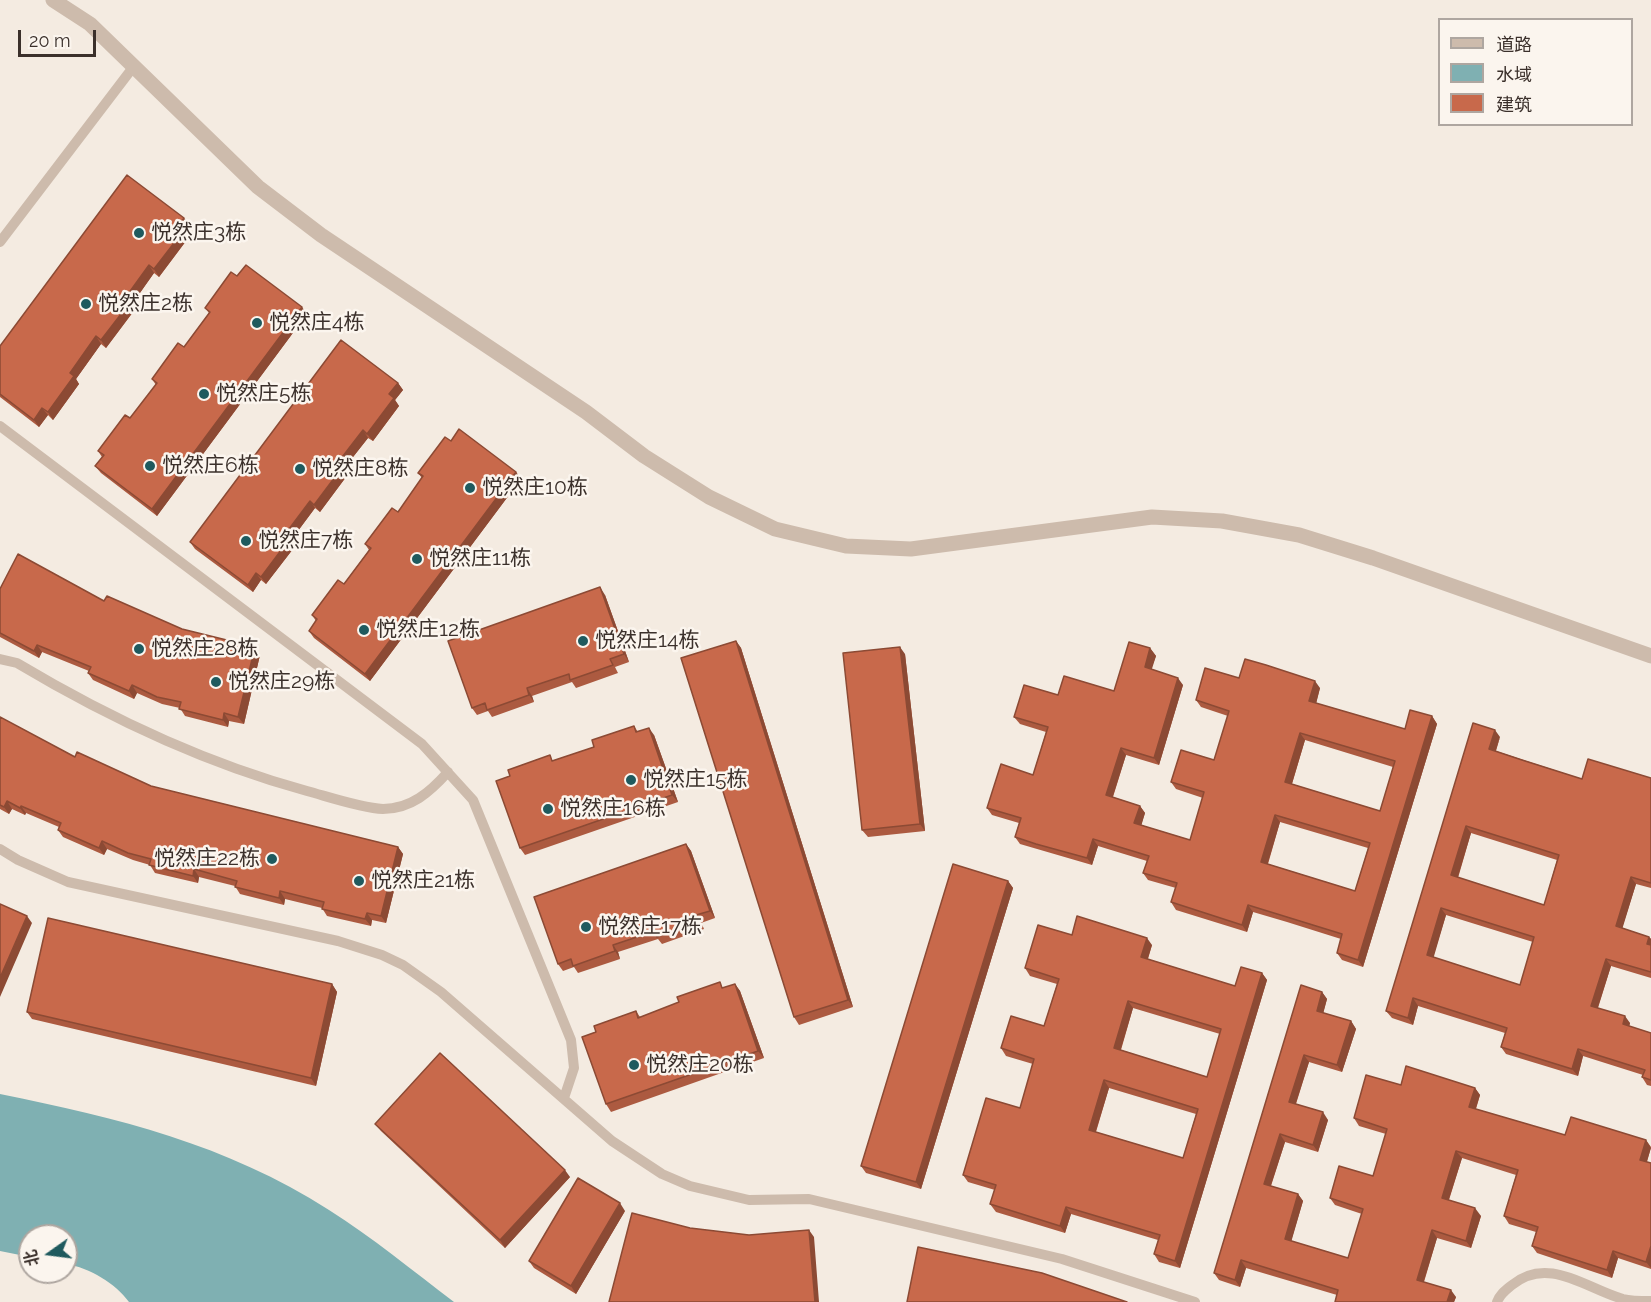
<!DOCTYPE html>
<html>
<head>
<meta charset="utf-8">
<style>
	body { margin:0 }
	#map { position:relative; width:1651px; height:1302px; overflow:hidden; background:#f4ebe1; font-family:Raleway,"Noto Sans SC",sans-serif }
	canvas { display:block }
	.legend { position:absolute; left:1438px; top:18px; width:195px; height:108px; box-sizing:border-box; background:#fbf5ee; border:2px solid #aea6a0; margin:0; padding:8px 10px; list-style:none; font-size:18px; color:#3b302b }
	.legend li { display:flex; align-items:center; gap:12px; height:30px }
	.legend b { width:30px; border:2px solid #aea6a0 }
	.north { position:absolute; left:18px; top:1224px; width:60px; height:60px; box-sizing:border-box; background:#fbf5ee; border:2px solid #aea6a0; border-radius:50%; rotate:256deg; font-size:16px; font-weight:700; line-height:24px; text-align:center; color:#3b302b }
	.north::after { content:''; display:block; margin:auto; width:21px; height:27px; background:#1f5a5e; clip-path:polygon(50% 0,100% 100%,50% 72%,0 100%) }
	.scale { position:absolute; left:18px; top:30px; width:78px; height:27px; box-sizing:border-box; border:3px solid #3b302b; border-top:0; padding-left:8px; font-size:18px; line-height:21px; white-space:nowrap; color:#3b302b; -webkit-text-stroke:4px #fbf5ee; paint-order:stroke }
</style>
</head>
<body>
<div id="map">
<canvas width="1651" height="1302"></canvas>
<ul class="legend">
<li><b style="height:8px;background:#cdbbac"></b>道路</li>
<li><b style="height:16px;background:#7fb0b2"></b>水域</li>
<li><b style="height:16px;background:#c8694b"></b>建筑</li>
</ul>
<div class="north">北</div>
<div class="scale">20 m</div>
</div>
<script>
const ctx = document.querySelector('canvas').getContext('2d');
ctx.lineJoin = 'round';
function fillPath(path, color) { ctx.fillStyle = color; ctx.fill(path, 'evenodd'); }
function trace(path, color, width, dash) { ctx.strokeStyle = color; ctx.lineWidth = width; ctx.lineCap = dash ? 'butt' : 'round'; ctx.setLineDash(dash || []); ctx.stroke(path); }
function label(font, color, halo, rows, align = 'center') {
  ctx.font = font + ' Raleway,"Noto Sans SC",sans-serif'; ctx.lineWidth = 5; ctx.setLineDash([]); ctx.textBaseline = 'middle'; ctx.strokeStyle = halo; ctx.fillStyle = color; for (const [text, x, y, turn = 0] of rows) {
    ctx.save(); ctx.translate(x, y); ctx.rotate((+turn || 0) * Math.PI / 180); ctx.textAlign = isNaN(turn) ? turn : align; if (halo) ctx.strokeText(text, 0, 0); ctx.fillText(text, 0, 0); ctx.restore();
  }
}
fillPath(new Path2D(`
	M0,1094c118,24 226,50 329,116 43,27 84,61 125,92h-325c-14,-19 -39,-34 -63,-38v-28h-36v21l-30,-6z`), '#7fb0b2');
trace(new Path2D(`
	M0,242l134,-176
	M0,426l422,318 51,56 98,240 3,28 -10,30
	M0,659l17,4c92,55 187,100 290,128 22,6 54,17 76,18 28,0 47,-17 65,-37
	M0,849l18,11 50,22 270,59 44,14 21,10 38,27 171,149 50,33 28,12 59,14 60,-1 253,60 133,43
	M1497,1302c3,-8 9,-12 15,-17 36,-30 75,4 111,14 8,2 19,2 28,2`), '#cdbbac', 10);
trace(new Path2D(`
	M53,0l37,24 168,163 63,48 265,177 58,44 65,41 66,32 71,17 65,3 241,-32 70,4 77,14 74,23 278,98`), '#cdbbac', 15);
fillPath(new Path2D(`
	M190,225l-8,10 4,6 -27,36 -5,-4 -24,34 3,5 -27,36 -5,-4 -25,35 3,5 -26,36 -5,-5 -9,12 -39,-30v-51z
	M237,276l70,38 -150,202 -56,-43 -6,-7 7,-9 -4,-6 32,-33 26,-33 -4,-6 32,-32 25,-34 -4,-5z
	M398,383l5,7 -8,10 4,6 -26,35 -5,-3 -26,33 4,6 -26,35 -5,-4 -26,35 4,6 -27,35 -5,-4 -8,12 -58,-43 -5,-7z
	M451,441l65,31 5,7 -151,202 -56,-43 -5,-7 7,-10 -4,-6 32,-31 25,-34 -4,-6 33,-32 24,-34 -4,-5z
	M0,589l104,12 78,28 73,18 5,8 -16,69 -15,-3 -1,6 -43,-11 -5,-8 -18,-4 -25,-11 -3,6 -41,-19 -5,-7 1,-2 -47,-19 -3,6 -39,-21z
	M605,595l24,67 -14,5 3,6 -42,15 -4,-6 -40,14 2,6 -42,15 -4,-6 -11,4 -5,-7z
	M736,641l5,7 112,359 -54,18 -5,-8z
	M1150,648l6,8 -5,13 32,16 -24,80 -33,-10 -13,42 27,9 5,7 -4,12 49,15 13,-42 -27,-9 -5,-7 43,-22 14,-44 -27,-9 -5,-7 43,-22 81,10 -4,15 89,26 27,-13 5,8 -74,243 -21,-7 -5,-7 4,-14 -54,-17 -34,-10 -6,20 -71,-22 -5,-8 5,-14 -28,-8 -5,-7 4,-12 -49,-15 -6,19 -72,-21 -5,-7 4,-14 -27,-8 -5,-7 46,-33 13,-43 -26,-8 -6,-7 44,-22 56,-4zM1305,740l88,27 -13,44 -88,-27zM1280,822l88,26 -13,43 -87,-27z
	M905,654l20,177 -57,6 -6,-7z
	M0,717l75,40 76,29 247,61 5,7 -17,69 -14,-3 -1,6 -44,-10 -5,-8 -37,-9 -1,6 -44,-11 -5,-8 -36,-9 -1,6 -43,-10 -5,-8 -17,-5 -26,-11 -3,6 -41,-18 -5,-7 1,-3 -33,-14 -1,2 -13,-6 -3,5 -9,-5z
	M634,726l4,6 16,3 24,67 -153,53 -5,-7 -10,-72 84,-29z
	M1500,737l-4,14 86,28 69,-1v110l-15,-4 -14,44 27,9 2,2v39l-40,-12 -13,42 32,15 -1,3 22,7v53l-4,-1 -5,-8 1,-2 -60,-19 -5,20 -72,-22 -5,-7 4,-14 -87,-27 -5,19 -21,-7 -6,-7zM1471,833l86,27 -13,45 -86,-27zM1446,915l87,27 -13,43 -87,-28z
	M686,844l5,7 24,67 -14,5 3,6 -42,15 -4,-5 -40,13 2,7 -42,14 -4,-6 -11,4 -5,-7z
	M1008,881l5,7 -92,301 -55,-16 -5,-7z
	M1072,935l80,10 -4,14 87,27 27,-13 5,7 -87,288 -21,-6 -5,-8 4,-14 -87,-26 -6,19 -69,-21 -6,-8 5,-14 -27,-8 -5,-7 57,-67 13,-44 -27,-8 -5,-8 43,-22 13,-42 -27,-8 -5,-8zM1133,1008l87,26 -13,43 -86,-27zM1109,1088l87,26 -13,44 -87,-26z
	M332,984l5,8 -21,94 -284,-67 -5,-7z
	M735,984l5,7 24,67 -153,54 -5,-8 -10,-72 40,-21 4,6z
	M1322,992l5,7 -4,14 28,8 5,8 -14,43 -33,-10 -13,42 32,16 -10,32 -33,-10 -14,44 27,8 5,7 -12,40 57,17 14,-44 -27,-9 -5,-7 43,-22 13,-42 -27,-8 -5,-8 47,-33 74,3 5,7 -4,14 89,26 81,5 5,7 -4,15 4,1v106l-33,-11 -6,20 -75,-25 -5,-7 4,-14 -27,-8 -5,-8 12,-41 -54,-17 -13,42 32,16 -10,32 -34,-10 -13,44 32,15 -2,5h-119l2,-7 -91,-27 -6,19 -21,-7 -5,-7z
	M375,1124l195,53 -65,71 -124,-117z
	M625,1211l-49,83 -42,-26 -5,-7z`), '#ac5a40');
fillPath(new Path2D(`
	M184,218l6,7 -8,10 4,6 -27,36 -5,-8 22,-39z
	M149,265l5,8 -24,34 3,5 -27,36 -5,-8 22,-39z
	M302,307l5,7 -150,202 -5,-7z
	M96,336l5,8 -25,35 3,5 -26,36 -5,-8 22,-39z
	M398,383l5,7 -8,10 4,6 -26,35 -6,-7 22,-40z
	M42,408l6,7 -9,12 -5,-7z
	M363,430l5,8 -26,33 4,6 -26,35 -6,-7 22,-40z
	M516,472l5,7 -151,202 -5,-7z
	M310,501l5,7 -26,35 4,6 -27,35 -5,-7 22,-40z
	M256,573l5,7 -8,12 -5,-7z
	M600,587l5,8 24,67 -5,-8z
	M736,641l5,7 112,359 -5,-7z
	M37,645l5,7 -3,6 -5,-7z
	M255,647l5,8 -16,69 -6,-7z
	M900,647l5,7 20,177 -5,-7z
	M1150,648l6,8 -6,19 -5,-8z
	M1178,678l5,7 -24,80 -5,-7z
	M1315,681l5,7 -5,20 -6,-7z
	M132,685l5,8 -3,6 -5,-8z
	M527,688l5,8 2,6 -5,-7z
	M224,713l5,8 -1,6 -5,-7z
	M1432,716l5,8 -74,243 -5,-7z
	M649,728l5,7 24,67 -6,-7z
	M1495,730l5,7 -6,19 -5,-7z
	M1300,733l5,7 -15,50 -5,-8z
	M1121,748l5,7 -15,47 -5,-7z
	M7,801l5,8 -3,5 -5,-7z
	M21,806l5,7 -1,2 -5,-7z
	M1140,806l5,7 -5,17 -6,-7z
	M1275,815l5,7 -14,47 -5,-7z
	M1466,826l5,7 -15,50 -5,-8z
	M1093,839l5,7 -6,19 -5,-7z
	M102,841l5,8 -3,6 -5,-7z
	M686,844l5,7 24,67 -5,-7z
	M398,847l5,7 -17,69 -5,-7z
	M194,869l5,8 -1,6 -5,-7z
	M1631,877l5,7 -15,49 -5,-7z
	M1008,881l5,7 -92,301 -5,-7z
	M280,891l5,8 -1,6 -5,-7z
	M1248,905l5,7 -6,20 -5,-7z
	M1441,908l5,7 -14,48 -5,-8z
	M367,913l5,7 -1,6 -6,-7z
	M696,915l5,8 3,6 -5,-7z
	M27,916l5,7 -32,74v-19z
	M1649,937l2,2v11l-4,-6z
	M1147,938l5,7 -6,19 -5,-7z
	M613,945l5,7 2,7 -5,-8z
	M1606,959l5,7 -15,47 -5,-7z
	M1262,973l5,7 -87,288 -5,-7z
	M332,984l5,8 -21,94 -5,-8z
	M735,984l5,7 24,67 -6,-7z
	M1322,992l5,7 -5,19 -5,-7z
	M1413,998l5,8 -5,19 -5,-7z
	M1128,1001l5,7 -14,47 -5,-7z
	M1625,1016l5,7 -2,8 -5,-7z
	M1351,1021l5,8 -14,43 -5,-7z
	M1578,1049l5,7 -5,20 -6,-7z
	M1304,1055l5,7 -15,47 -5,-7z
	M1104,1080l5,8 -15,49 -5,-7z
	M1475,1088l5,7 -6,19 -5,-7z
	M1323,1112l5,8 -10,32 -5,-7z
	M1280,1134l5,8 -16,49 -5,-7z
	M1646,1140l5,8 -6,19 -5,-7z
	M1456,1151l6,7 -15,47 -5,-7z
	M565,1170l5,7 -65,71 -5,-8z
	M1298,1194l5,7 -13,45 -5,-7z
	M620,1203l5,8 -49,83 -5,-8z
	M1066,1207l5,7 -6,19 -5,-7z
	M1475,1208l6,8 -10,32 -5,-7z
	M809,1230l5,7 5,65h-4z
	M1432,1230l5,8 -15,49 -5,-7z
	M1651,1246v22l-5,-6z
	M1613,1251l5,7 -6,20 -5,-8z
	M1241,1260l5,8 -6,19 -5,-7z
	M1451,1290l5,7 -2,5h-7z`), '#8c4a34');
const building = new Path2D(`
	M127,175l57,43 -8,12 5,4 -27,35 -5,-4 -26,36 5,4 -27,35 -5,-4 -26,37 4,3 -26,36 -6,-4 -8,12 -34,-26v-48z
	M246,265l56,42 -150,202 -57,-43 9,-11 -6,-4 27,-36 5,3 27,-35 -5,-4 26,-36 6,4 26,-35 -5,-4 26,-36 6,4z
	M341,340l57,43 -9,11 5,4 -27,36 -4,-4 -27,35 5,4 -27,36 -4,-4 -27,36 5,4 -27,36 -5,-4 -8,12 -58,-43z
	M459,429l57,43 -151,202 -56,-43 8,-12 -5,-4 26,-35 6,4 27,-36 -6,-4 27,-36 6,4 25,-36 -5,-3 27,-36 6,4z
	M18,554l86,47 3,-5 75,33 73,18 -17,70 -14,-4 -1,7 -44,-11 2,-7 -24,-5 -25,-12 -3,6 -41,-18 3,-6 -54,-22 -3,6 -34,-18v-44z
	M600,587l24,67 -14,5 3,6 -43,15 -1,-6 -42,14 2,7 -42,15 -2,-7 -13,5 -24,-67z
	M736,641l112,359 -54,17 -113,-359z
	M1129,642l21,6 -5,19 33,11 -24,80 -33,-10 -15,47 34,11 -6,17 56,17 14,-48 -33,-10 10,-32 33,10 15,-49 -33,-11 9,-32 34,10 6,-19 21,6 49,16 -6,20 96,28 5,-19 22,6 -74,244 -21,-7 5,-19 -94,-29 -6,20 -71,-23 6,-19 -34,-10 6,-17 -56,-17 -6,19 -51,-14 -21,-7 6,-19 -34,-10 14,-44 32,11 15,-48 -34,-10 10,-32 34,10 6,-19 50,15zM1300,733l95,28 -15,50 -95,-29zM1275,815l95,28 -15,48 -94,-29z
	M900,647l20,177 -58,6 -19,-177z
	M0,717l75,40 2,-5 74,34 247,61 -17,69 -14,-3 -2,6 -43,-10 2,-7 -44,-11 -1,7 -44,-11 2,-6 -43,-12 -1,7 -44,-11 2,-6 -23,-6 -26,-12 -3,7 -41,-18 3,-7 -40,-17 -1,2 -13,-7 -3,6 -4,-2z
	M1473,723l22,7 -6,19 33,11 60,19 6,-20 63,19v105l-20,-6 -15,49 33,11 -2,7 4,1v27l-45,-13 -15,47 34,10 -2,8 28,9v47l-9,-3 3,-7 -67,-21 -6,20 -71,-22 6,-19 -94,-30 -5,20 -22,-7zM1466,826l93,29 -15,50 -93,-30zM1441,908l93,29 -14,48 -93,-30z
	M634,726l2,6 13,-4 23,67 -152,53 -24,-67 14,-5 -2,-6 42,-15 2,6 42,-14 -2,-7z
	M686,844l24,67 -14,4 3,7 -42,15 -2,-6 -42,14 2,6 -42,15 -2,-7 -13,5 -24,-67z
	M953,864l55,17 -92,301 -55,-16z
	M0,904l27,12 -27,62z
	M1077,916l70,22 -6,19 94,29 6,-19 21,6 -87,288 -21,-7 6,-19 -94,-28 -6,19 -70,-22 6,-19 -33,-10 23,-77 34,10 14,-49 -33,-11 10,-32 33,10 15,-47 -34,-11 13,-43 34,10zM1128,1001l93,28 -14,48 -93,-29zM1104,1080l94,29 -15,49 -94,-28z
	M48,918l284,66 -21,94 -284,-66z
	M720,982l2,6 13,-4 23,67 -152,53 -24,-67 14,-5 -2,-6 42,-15 2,7 41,-16 -2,-5z
	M1301,985l21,7 -5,19 34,10 -14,44 -33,-10 -15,47 34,10 -10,33 -33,-11 -16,50 34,10 -13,45 63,19 15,-49 -33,-11 9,-32 34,10 14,-47 -33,-11 12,-43 35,10 5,-19 69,22 -6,19 96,28 6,-18 75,23 -6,20 11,3v83l-5,16 -33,-11 -6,19 -75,-24 6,-19 -34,-11 14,-46 -62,-19 -14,47 33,10 -9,33 -34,-11 -15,50 34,10 -4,12h-112l3,-12 -97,-30 -6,20 -21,-7z
	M440,1053l125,117 -65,70 -125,-116z
	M578,1178l42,25 -49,83 -42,-25z
	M632,1213l58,15 59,7 60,-5 6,72h-206z
	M918,1247l124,26 85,29h-220z`);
fillPath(building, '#c8694b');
trace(building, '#8c4a34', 1.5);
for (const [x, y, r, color] of [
	[139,233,6,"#1f5a5e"],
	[86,304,6,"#1f5a5e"],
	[257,323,6,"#1f5a5e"],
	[204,394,6,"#1f5a5e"],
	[150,466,6,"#1f5a5e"],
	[300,469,6,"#1f5a5e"],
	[470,488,6,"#1f5a5e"],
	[246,541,6,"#1f5a5e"],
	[417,559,6,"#1f5a5e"],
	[364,630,6,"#1f5a5e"],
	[583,641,6,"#1f5a5e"],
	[139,649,6,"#1f5a5e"],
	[216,682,6,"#1f5a5e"],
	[631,780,6,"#1f5a5e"],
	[548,809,6,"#1f5a5e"],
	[272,859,6,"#1f5a5e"],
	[359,881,6,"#1f5a5e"],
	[586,927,6,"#1f5a5e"],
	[634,1065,6,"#1f5a5e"]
]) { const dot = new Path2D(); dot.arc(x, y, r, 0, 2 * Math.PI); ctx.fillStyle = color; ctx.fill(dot); trace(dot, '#fbf5ee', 2); }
label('21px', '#3b302b', '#fbf5ee', [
	["悦然庄3栋",151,233],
	["悦然庄2栋",98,304],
	["悦然庄4栋",269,323],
	["悦然庄5栋",216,394],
	["悦然庄6栋",162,466],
	["悦然庄8栋",312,469],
	["悦然庄10栋",482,488],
	["悦然庄7栋",258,541],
	["悦然庄11栋",429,559],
	["悦然庄12栋",376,630],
	["悦然庄14栋",595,641],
	["悦然庄28栋",151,649],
	["悦然庄29栋",228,682],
	["悦然庄15栋",643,780],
	["悦然庄16栋",560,809],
	["悦然庄22栋",260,859,"right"],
	["悦然庄21栋",371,881],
	["悦然庄17栋",598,927],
	["悦然庄20栋",646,1065]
], 'left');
</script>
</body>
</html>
